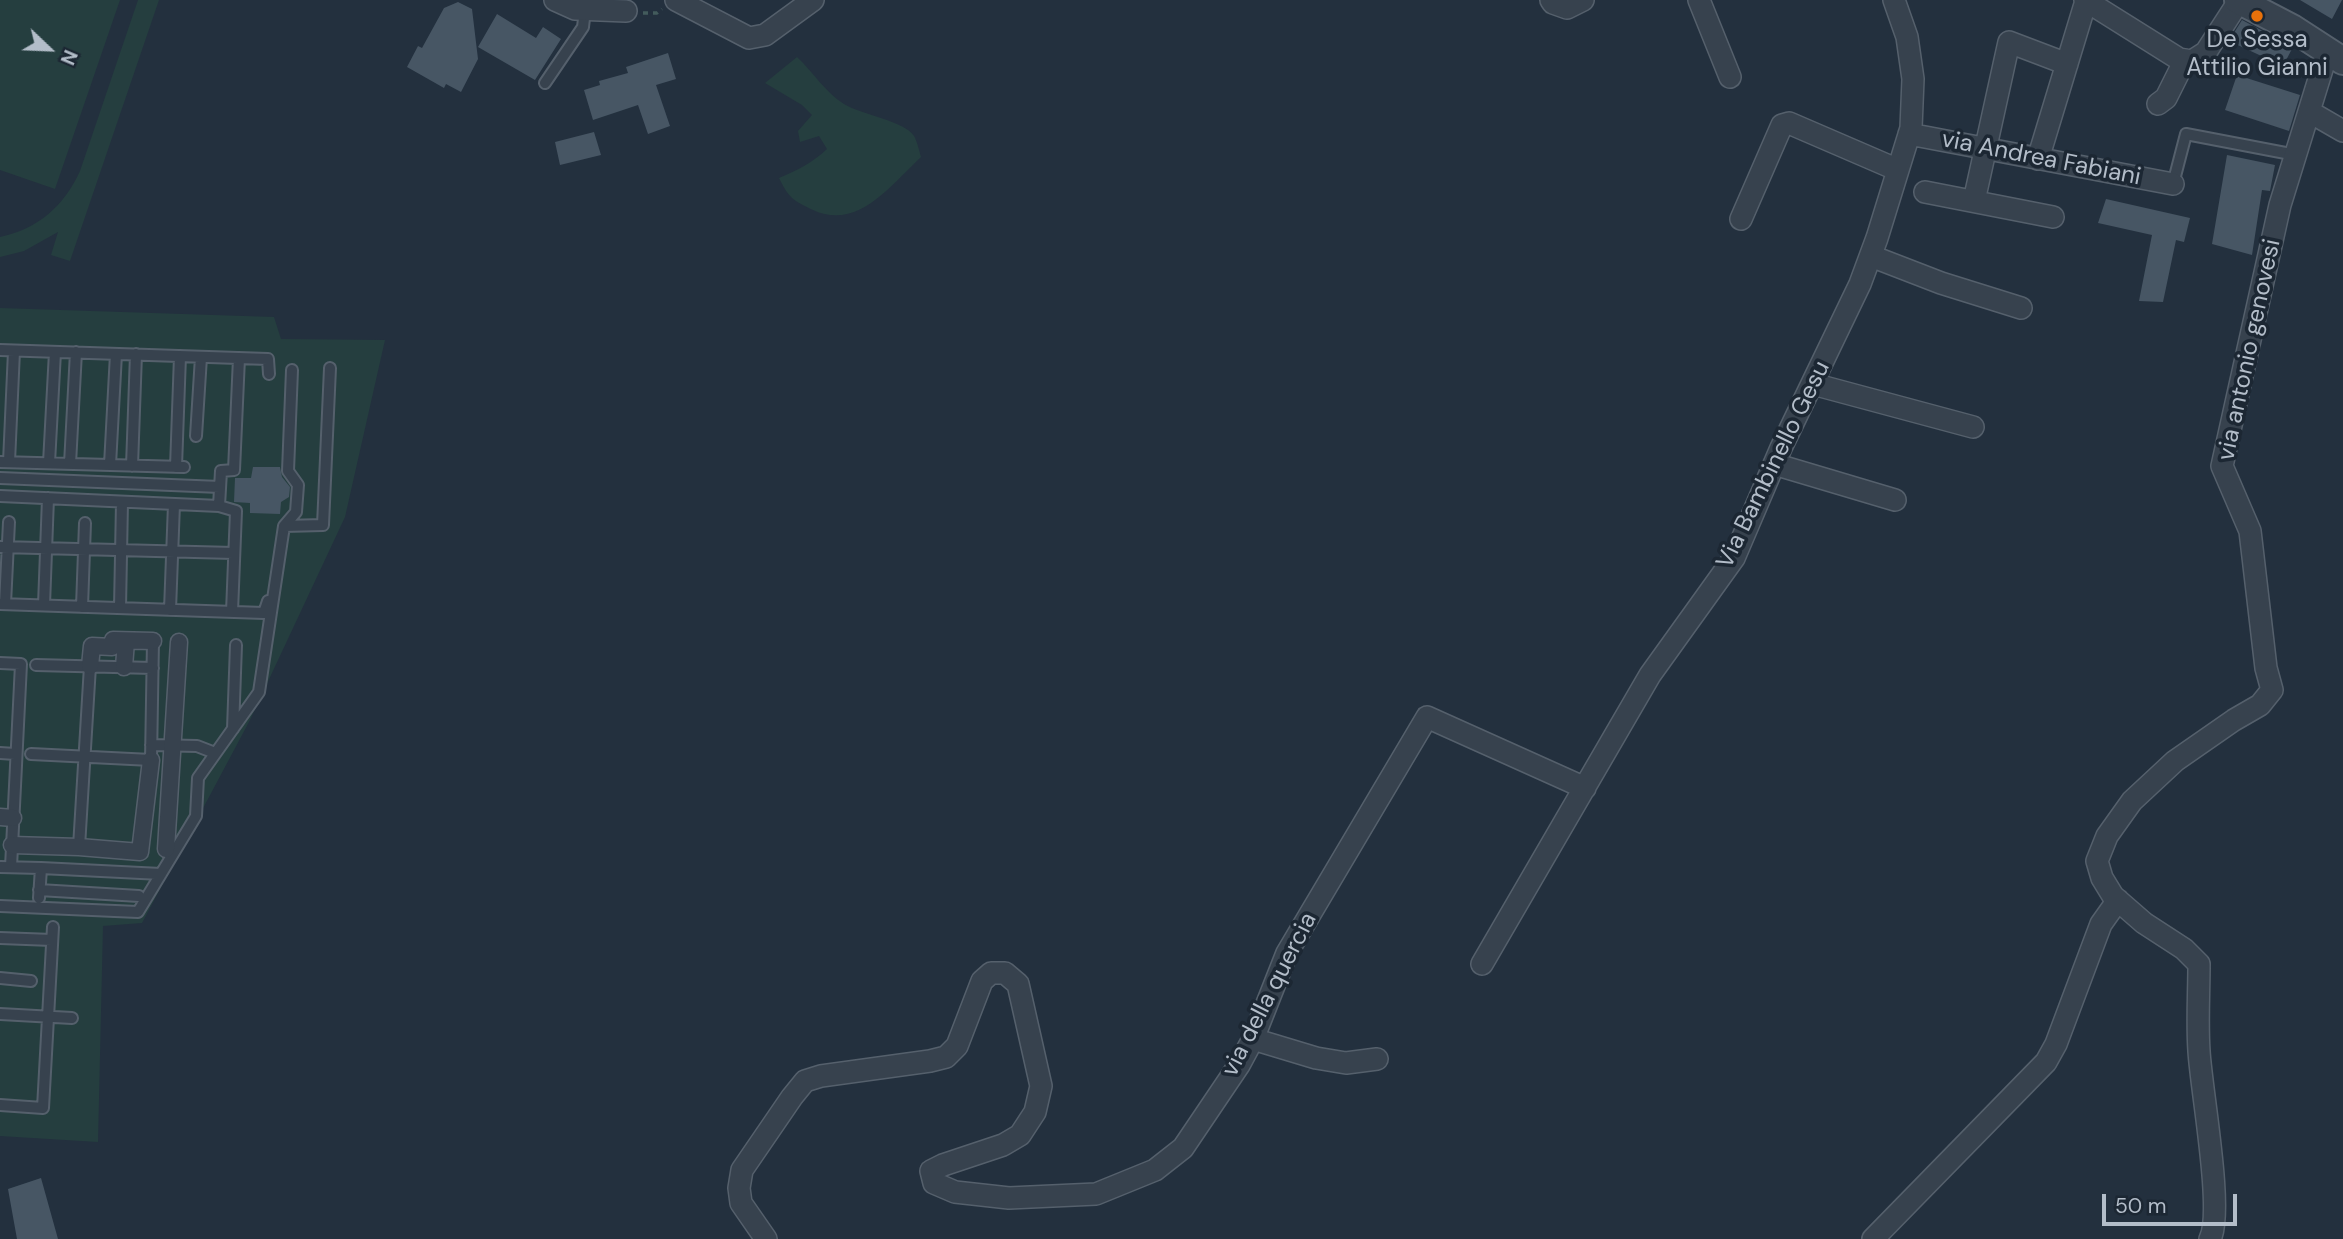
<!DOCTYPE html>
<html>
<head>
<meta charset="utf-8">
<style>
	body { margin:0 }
	#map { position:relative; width:2343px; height:1239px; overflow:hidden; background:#23303e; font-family:"DM Sans",sans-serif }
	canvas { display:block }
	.north { position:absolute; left:14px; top:14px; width:70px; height:70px; -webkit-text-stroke:5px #1c2733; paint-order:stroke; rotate:113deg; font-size:19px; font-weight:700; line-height:28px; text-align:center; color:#b3bdc9 }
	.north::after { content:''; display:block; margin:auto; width:24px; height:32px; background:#b3bdc9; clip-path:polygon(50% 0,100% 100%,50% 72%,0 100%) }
	.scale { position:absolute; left:2102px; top:1194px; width:135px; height:32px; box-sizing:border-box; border:4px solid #b3bdc9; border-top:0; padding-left:9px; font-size:21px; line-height:24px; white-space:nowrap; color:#b3bdc9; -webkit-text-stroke:5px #1c2733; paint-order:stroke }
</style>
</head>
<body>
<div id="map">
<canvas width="2343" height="1239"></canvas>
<div class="north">N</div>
<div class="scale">50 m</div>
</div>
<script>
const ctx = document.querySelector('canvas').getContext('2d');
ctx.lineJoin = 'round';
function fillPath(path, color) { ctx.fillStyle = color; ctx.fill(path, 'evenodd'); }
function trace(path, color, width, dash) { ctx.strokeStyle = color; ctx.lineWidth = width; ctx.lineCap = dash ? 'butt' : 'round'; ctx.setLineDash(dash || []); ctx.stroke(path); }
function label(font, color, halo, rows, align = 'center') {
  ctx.font = font + ' "DM Sans",sans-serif'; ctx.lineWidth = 7; ctx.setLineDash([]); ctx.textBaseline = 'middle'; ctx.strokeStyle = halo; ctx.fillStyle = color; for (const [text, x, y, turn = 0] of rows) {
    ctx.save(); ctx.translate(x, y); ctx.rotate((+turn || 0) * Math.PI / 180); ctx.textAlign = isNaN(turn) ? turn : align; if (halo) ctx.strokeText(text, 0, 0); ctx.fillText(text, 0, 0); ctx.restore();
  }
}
fillPath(new Path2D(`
	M0,0h120l-65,189 -55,-19z
	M138,0h21l-89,261 -19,-6 7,-23 -34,19 -24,6v-20c38,-8 64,-31 80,-66z
	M797,57c16,15 28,35 47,47 18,11 61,17 70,32 3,5 5,14 7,21 -30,28 -63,74 -108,53 -21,-10 -24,-12 -34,-32 19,-8 33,-15 48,-29l-8,-13 -19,6 -2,-11 14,-16 -10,-10 -37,-22z
	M0,308l274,9 7,22 104,1 -40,177 -95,203 -108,203 -39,3 -5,216 -98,-6z`), '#253e3f');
fillPath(new Path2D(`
	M2300,0h42l-10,19z
	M458,2l14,7 6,50 -17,33 -15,-8 -2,4 -37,-21 11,-21 4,2 22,-40z
	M497,14l39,24 7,-11 18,12 -26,41 -57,-33z
	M2242,20l51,27 -10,19 -54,-25z
	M668,53l8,26 -20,6 14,41 -22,8 -10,-29 -45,15 -9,-30 16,-5 -1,-4 29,-8 -2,-6z
	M2237,75l63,20 -11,36 -64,-21z
	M594,132l7,23 -41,10 -5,-23z
	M2227,155l48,10 -5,26 -8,-1 -10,65 -40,-11z
	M2106,199l84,19 -6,24 -8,-2 -13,62 -24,-1 13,-66 -54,-12z
	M253,467h27l2,10 8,10 -1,10 -8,5 -1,12 -30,-1v-10l-16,-1 1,-24h16z
	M41,1178l17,61h-41l-9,-50z`), '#475664');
const service = new Path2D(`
	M545,83l38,-56 2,-17
	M2173,184l13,-50 110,21
	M0,350l268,9 1,15
	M196,436l5,-79
	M0,462l184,5
	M9,462l5,-111
	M49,463l6,-111
	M70,464l6,-112
	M110,465l6,-111
	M132,466l4,-112
	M176,467l4,-111
	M0,478l220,9
	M0,496l219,10
	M284,526l39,-1 7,-157
	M0,547l234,6
	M0,604l264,9 4,-12
	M5,604l4,-82
	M44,605l4,-107
	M82,607l3,-84
	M120,608l2,-106
	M170,610l4,-106
	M232,612l4,-101 -17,-5 2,-35 13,-1 5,-112
	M0,663l21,1 -10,203
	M36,665l117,3
	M233,729l3,-84
	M151,745l46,1 18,7
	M0,753l15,1
	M31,754l120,6 2,-119
	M79,847l11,-181
	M0,867l41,1 -2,30
	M41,868l120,6
	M39,890l100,6
	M0,906l138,6 58,-96 2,-38 61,-86 25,-166 12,-14 2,-27 -10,-14 4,-101
	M0,938l52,2
	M0,978l31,3
	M0,1014l72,4
	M0,1105l43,3 10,-181`);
const pedestrian = new Path2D(`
	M90,666l2,-20 20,1 1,-7 40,1
	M124,667l2,-26
	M0,817l13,1
	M12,845l67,2 61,5 11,-92
	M166,849l13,-207`);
const minor = new Path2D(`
	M555,0l20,9 51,2
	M676,0l73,38 16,-3 48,-35
	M1551,0l2,3 14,5 16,-8
	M1699,0l31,77
	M2085,0l94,59 13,2 14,-9 33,-51
	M2158,104l8,-6 19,-38
	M2310,112l33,19
	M1909,134l264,50
	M2038,159l48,-158
	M1925,192l128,25
	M1974,201l35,-159 58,22
	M1741,219l41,-94 7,-2 109,47
	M1871,256l70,27 80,25
	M1813,384l160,43
	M1774,464l121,36
	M1482,964l168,-289 84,-117 47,-110 79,-164 17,-46 34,-110 2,-49 -6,-42 -13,-37
	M1253,1039l63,19 30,5 31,-4
	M766,1239l-25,-36 -2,-15 3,-18 50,-73 13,-16 16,-5 109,-15 16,-4 11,-11 25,-65 9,-8h14l13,11 23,102 -6,26 -15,23 -17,10 -60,20 -12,6 3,12 21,9 54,6 87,-4 59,-24 28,-22 56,-83 14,-26 34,-86 140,-236 158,71
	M1873,1239l173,-177 10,-18 45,-120 17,-24
	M2210,1239c14,-28 -9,-150 -11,-188 -2,-29 0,-58 0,-87l-15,-15 -40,-26 -31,-27 -11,-18 -5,-17 10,-25 25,-35 43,-40 59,-41 26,-15 12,-15 -6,-22 -16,-137 -28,-65 58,-261 48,-155`);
const tertiary = new Path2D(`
	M2238,0l54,28 51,33`);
trace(service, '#55606c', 14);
trace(pedestrian, '#55606c', 19);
trace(minor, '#55606c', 24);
trace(tertiary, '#55606c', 30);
trace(new Path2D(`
	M643,13h14l5,-4`), '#435b5c', 3.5, [5, 5]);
trace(service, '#37424e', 10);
trace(pedestrian, '#37424e', 16);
trace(minor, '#37424e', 21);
trace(tertiary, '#37424e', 26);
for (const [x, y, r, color] of [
	[2257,16,7,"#e8710a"]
]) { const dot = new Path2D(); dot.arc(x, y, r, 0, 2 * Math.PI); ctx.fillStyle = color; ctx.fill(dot); trace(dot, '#1c2733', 2.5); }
label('24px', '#b3bdc9', '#1c2733', [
	["De Sessa",2257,41],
	["Attilio Gianni",2257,69]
]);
label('24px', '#b3bdc9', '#1c2733', [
	["via Andrea Fabiani",2041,159,11],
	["via antonio genovesi",2250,350,-78],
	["Via Bambinello Gesu",1774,465,-64],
	["via della quercia",1270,995,-63]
]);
</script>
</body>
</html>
